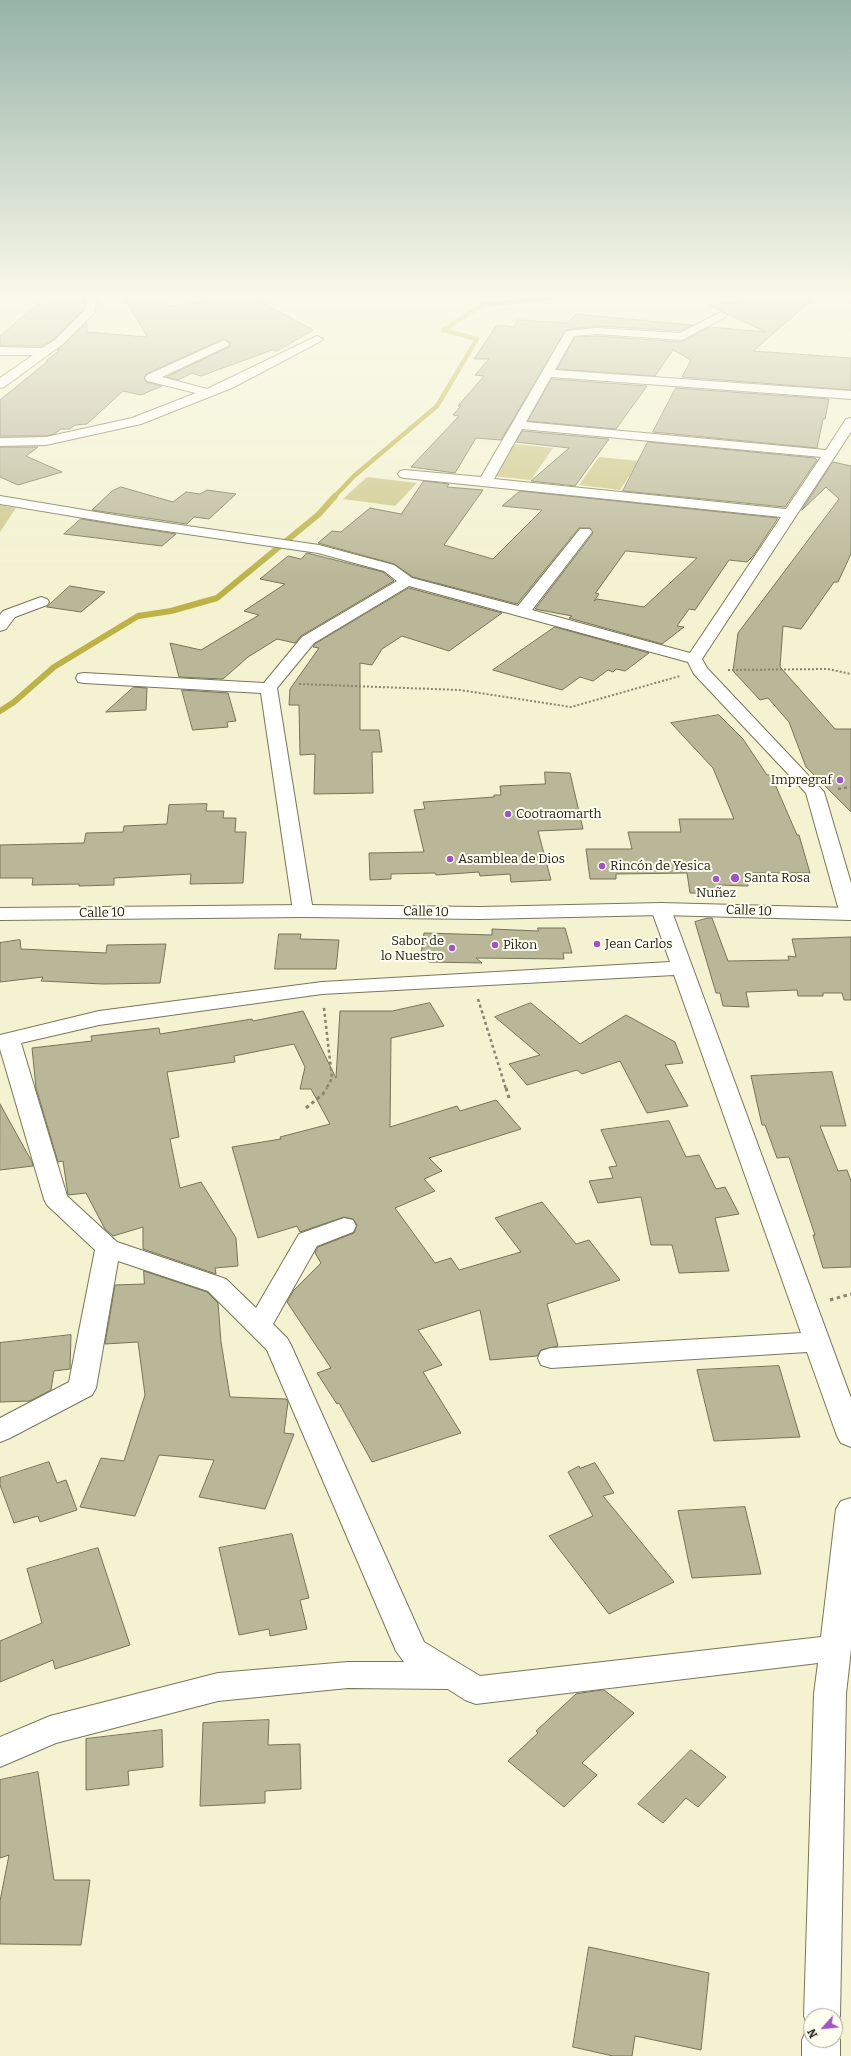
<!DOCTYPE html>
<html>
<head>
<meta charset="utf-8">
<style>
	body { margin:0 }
	#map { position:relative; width:851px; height:2056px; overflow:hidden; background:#f4f2d1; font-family:Bitter,serif }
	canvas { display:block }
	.north { position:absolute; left:803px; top:2008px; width:40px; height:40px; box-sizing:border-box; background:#fffef1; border:1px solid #a7a69a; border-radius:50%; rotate:243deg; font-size:11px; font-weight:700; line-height:16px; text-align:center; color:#242317 }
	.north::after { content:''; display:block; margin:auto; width:14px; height:18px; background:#a053c4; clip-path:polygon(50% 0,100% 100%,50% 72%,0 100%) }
</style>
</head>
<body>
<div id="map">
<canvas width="851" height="2056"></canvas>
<div class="north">N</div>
</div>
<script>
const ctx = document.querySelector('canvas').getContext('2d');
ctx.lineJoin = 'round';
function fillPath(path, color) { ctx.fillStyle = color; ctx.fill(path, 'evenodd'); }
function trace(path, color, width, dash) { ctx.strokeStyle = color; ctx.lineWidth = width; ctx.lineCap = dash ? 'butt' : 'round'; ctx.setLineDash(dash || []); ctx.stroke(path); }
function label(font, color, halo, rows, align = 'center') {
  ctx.font = font + ' Bitter,serif'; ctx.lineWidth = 4; ctx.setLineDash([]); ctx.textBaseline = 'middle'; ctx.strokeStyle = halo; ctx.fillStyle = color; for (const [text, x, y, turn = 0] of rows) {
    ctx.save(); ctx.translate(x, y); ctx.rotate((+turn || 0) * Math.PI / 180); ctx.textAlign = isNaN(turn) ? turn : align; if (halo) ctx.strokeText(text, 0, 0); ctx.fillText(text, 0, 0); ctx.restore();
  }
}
fillPath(new Path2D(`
	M514,444l39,4 -22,32 -40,-4z
	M599,457l40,4 -19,29 -41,-5z
	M367,477l50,6 -22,23 -52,-7z
	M0,505l16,3 -16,24z`), '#ccc687');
trace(new Path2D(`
	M334,497l20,-21 83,-70 40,-67 -34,-9 39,-25 102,-11`), '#bcb248', 4.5);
trace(new Path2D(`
	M0,711l14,-9 40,-35 84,-51 33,-5 46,-13 102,-84 16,-18`), '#bcb248', 6);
const building = new Path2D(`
	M50,294h36l-2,15 -30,30 -12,7h-42v-10l37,-32 13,1z
	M122,294h34l6,11 15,1 70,-12 66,36 -36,21 -5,-1 -71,26 -9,-3 -14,7 -12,-3 63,-30 2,-4 -8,-4 -77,35 -2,3 2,5 16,4 -21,9 -18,-4 -36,33 -12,1 -5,4h-9l-7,5 -8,2h-46v-36l48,-39h-2l14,-11h-3l30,-28v10l60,5z
	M776,294h43l-66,57 98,7v32l-169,-13 9,-17 -18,-10 -18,26 -98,-7 18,-32 22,-1 85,6 28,-15 56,5 -56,-26z
	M576,314l116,11 -12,6 -83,-5 -31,4 -65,110 -25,-2 -21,35 -44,-6 48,-51 -6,-1 8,-9h-3l26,-30 -9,-1 14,-16h-15l23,-34 17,2 4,-7 49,3z
	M552,379l95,7 -31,43 -88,-8z
	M676,388l153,11 -4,20h-2l-6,29 -164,-16z
	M523,431l86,8 -34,47 -44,-5 38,-33 -53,-6z
	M648,442l167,16 2,2 -32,47 -162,-16z
	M0,447h38l-12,9 36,16 -44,13 -18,-8z
	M833,462l18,4v88l-13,28h-4l-33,47 -18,-3 -3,41 55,62h16v83l-45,-45 -17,-45 -21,-24 -8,2 -27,-29 5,-38 101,-134 -13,-12 -24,23z
	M424,481l25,3 -2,3 36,3 -39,55 49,14 49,-49 -40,-4 18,-15 258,27 -25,38 -6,6 -18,-2 -34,50 -6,-1 -12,17 7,1 -22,17 -93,-26 3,-2 -37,-7 58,-76 -3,-5h-11l-62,76 -104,-27 -19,-13 -76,-21 14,-12 9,1 29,-24 31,6zM626,551l71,7 -53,49 -47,-8 -3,2 5,-7 -3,-1z
	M121,487l52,15 13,-10 14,2 7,-4 29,4 -27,25 -15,-2 -7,7 -95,-14 20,-19z
	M81,519l51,8 44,7 -14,12 -98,-12z
	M307,553l76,19 11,9 -93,55 -6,7 -18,-4 -29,18 -25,22 -44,-2 -9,-34 31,7 58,-35 -15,-4 41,-27 -25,-5 28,-23 13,3z
	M70,586l35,6 -24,20 -34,-5z
	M409,588l93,25 -53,38 -47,-15 -20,13 -10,16 -12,-2v67h19l3,22h-10l1,41 -59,1 1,-40 -15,1 -1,-50h-10l1,-16 29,-41 -6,-1 2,-3z
	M555,627l94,26 -24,18 -9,-2 -3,3 -5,-2 -15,11 -13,-4 -18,13 -69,-20z
	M134,687l13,1 -1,22 -40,2z
	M182,690l46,3 8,28 -9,1 1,5 -35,3z
	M719,715l24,24 24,36h4l26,60h2l11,38h-65l3,13 -29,-1 2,9 -31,-1 -3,-20 -71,1v5h-26l-4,-30h46l-4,-17h53l-2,-13h55l-21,-51 -42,-45z
	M545,772l25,1 13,56 -45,2 13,49 -40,2 -1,-8 -30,2 -1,-4 -43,3 -1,-2 -44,1v5l-21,1 -1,-27 55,-1 -10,-42 11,-1 -2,-7 71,-5v-2h7l-1,-9 45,-2z
	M207,804l-1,7h18l-1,7h13l-1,14h11l-3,51 -53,1 1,-10 -77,4v7l-35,1v-2l-47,1 1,-7h-33v-33l84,-2 2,-10 37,-1 1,-6 43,-2 2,-19z
	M708,918h4l16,43 61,-1 -1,-4 8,1 -4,-18 59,-2v63h-7l-2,-7h-19v3h-25l-1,-6 -51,2 3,15 -26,-1 -3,-13h-4l-21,-71z
	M538,928h27l7,25h-9l1,6 -88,-1 6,5 -53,-1 -8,-7 3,-22 68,2v-6l46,2z
	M279,934h22l-1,5 39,1 -3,29h-61z
	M20,940l1,9 85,4 1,-8 59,-1 -6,39 -57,1 -62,-3 2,-4 -43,5v-39z
	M430,1003l14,23 -53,12 -1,89 67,-21 3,5 36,-11 25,29 -92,29 13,13 -18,8 11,12 -40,17 40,55 16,-5 8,12 62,-18 -26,-34 47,-16 34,42 13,-4 31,40 -73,24 11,42 -17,4 -4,6 -47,4 -10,-50 -62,20 24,35 -19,7 38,61 -89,29 -33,-59 -2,1 -20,-31 14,-5 -44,-66 7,-12 27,-27 -6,-10 3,-6 36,-14 3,-8 -4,-6 -9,-2 -44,15 -3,-6 -39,12 -26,-91 49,-8 -1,-2 50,-13 -19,-35h-11l5,-22 -11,-23 -60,12 1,6 -68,10 12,65 -9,2 10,49 21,-6 35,56 2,28 -23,2 1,6 -73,-25v-22l-30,9 -8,-7 -19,-36 -18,2 -5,-34 -5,1 -22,-74 -4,-40 60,-7 -1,-5 68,-8 1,6 92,-15 1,2 50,-10 33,67 4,-67h52z
	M531,1003l49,41 46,-29 49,27 8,21 -18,2 23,41 -41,7 -27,-52 -38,13 -5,-4 -50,15 -18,-21 31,-9 -45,-38z
	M832,1072l14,54h-26l18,45 9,-1 4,11v86l-28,1 -10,-33h2l-26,-78 -12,1 -12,-33h-3l-11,-49z
	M0,1104l32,58 1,4 -33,4z
	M669,1121l17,36 13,-2 17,34 9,-2 14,27 -24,4 14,53 -50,2 -7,-28h-21l-10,-48 -43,6 -9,-22 24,-3 -4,-11 8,-1 -16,-36z
	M144,1271l63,21 11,11 3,39 9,55 56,2 2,3 -4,31 10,1 -29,75 -66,-12 15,-37 -55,-5 -24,61 -55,-9 21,-49 23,3 21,-66 -7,-53 -33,2 10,-59 29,-1z
	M71,1335l-1,34 -16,2 -3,19 -21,11 -30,1v-59z
	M779,1366l21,71 -86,4 -17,-71z
	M49,1462l8,21 9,-3 11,30 -37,12 -2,-6 -24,7 -14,-38v-7z
	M595,1463l19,30 -11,3 71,86 -65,32 -60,-78 44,-20 -25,-44 11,-6 1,2z
	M745,1507l16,67 -69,4 -14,-67z
	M292,1534l17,64 -9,2 7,29 -37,7 -1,-7 -30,6 -20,-87z
	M98,1548l32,97 -75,24 -2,-9 -53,22v-41l42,-18 -15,-54z
	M604,1690l30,23 -52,50 15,12 -33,32 -56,-46 30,-28 -2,-2 40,-37z
	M269,1720l-1,25 32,-1 1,45 -36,2v12l-65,3 3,-83z
	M162,1730l1,37 -35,4 1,14 -43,5v-51z
	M691,1750l35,27 -28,30 -12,-9 -23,25 -25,-19z
	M38,1772l16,108h36l-9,65 -81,-1v-43l9,-46 -9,3v-78z
	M589,1947l120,26 -8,77 -66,-14 -3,20h-19l-40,-9z`);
fillPath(building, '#bab798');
trace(building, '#767456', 1);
const minor = new Path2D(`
	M88,294h10l-4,19 -31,31 -59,43 -4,1v-10l33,-23h-33v-8l42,1 13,-8 30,-30z
	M721,312l6,3 -2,2 -43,23 -85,-6 -23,2 -19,34 296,21v8l-300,-22 -25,45 300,28 20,-31 5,-1v14l-149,227 5,9 117,124 27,91v37l-8,-2 -3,-4 -34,-121 -112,-119 -6,-12 -279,-76 -95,57 -37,45 36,223 -3,4 -7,2 -7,-2 -3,-4 -32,-218 -177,-10 -6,-1 -2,-4 2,-4 6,-1 180,10 38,-46 95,-56 -13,-10 -66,-18 -186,-27 -132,-22v-8l132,22 187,27 75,20 18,13 106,28 62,-77h10l2,3 -60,78 158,43 91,-136 -376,-39 -5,-1 -2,-3 2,-3 5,-1 76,7 85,-146 31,-3 83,5zM522,429l299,28 -35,52 -292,-30z
	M317,336l6,3 -2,2 -89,47 -91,36 -95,21 -46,1v-8l46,-1 86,-19 64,-25 -49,-12 -2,-3 2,-3 73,-33 4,-2 6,4 -2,2 -66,31 45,12z
	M41,597l6,2 2,3 -2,3 -32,12 -9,12 -6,2v-16l3,-4z
	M661,903l7,2 3,4 180,489v49l-10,-4 -4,-7 -30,-84 -256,16 -10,-3 -3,-7 3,-7 10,-3 250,-15 -127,-358 -352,19 -223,31 -78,18 46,153 50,46 109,37 30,29 43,-74 45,-16 9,2 3,6 -3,6 -36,14 -44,78 14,14 4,7 133,297 56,34 341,-39 15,-128 5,-8 10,-3v151l-5,45 -6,322 -5,13v-13h-24v24h24v-11l5,11v16h-38v-16l6,-13 -4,-11 10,-322 4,-31 -342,41 -11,-4 -17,-11 -100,-1 -130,13 -162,42 -56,24v-30l50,-21 168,-43 130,-11h56l-8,-11 -129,-301 -59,-59 -90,-30 -22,127 -4,7 -82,43 -10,4v-24l69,-36 26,-132 -48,-45 -3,-6 -44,-150v-14l99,-24 223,-29 348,-20 -19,-53 3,-4z`);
const secondary = new Path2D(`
	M661,903l190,5v12l-190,-5 -181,4 -177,-2 -303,3v-12l303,-3 177,2z`);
trace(minor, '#79775a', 2);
trace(secondary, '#79775a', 2);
trace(new Path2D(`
	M728,670l100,-1 23,5
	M299,684l161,6 111,17 109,-31`), '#87856f', 2, [2, 2]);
trace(new Path2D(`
	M838,789l13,-2
	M478,999l28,90
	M324,1008l8,70 -6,11`), '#87856f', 2.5, [3, 3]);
trace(new Path2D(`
	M506,1088l3,10
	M306,1108l17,-14 4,-6
	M830,1300l21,-6`), '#87856f', 3, [3.5, 3.5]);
fillPath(minor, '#fff');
fillPath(secondary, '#fff');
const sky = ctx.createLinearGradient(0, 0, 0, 582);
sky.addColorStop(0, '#96b3a8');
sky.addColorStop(0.51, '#faf9ea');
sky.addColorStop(1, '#faf9ea00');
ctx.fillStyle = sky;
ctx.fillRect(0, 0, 851, 582);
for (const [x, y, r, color] of [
	[840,780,4,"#a053c4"],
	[508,814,4,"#a053c4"],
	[450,859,4,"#a053c4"],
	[602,866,4,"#a053c4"],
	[735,878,5,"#a053c4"],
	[716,879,4,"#a053c4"],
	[597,944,4,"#a053c4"],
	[495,945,4,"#a053c4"],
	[452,948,4,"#a053c4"]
]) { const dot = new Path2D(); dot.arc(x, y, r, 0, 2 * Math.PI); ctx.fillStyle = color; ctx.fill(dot); trace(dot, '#fffef1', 1.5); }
label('13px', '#242317', '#fffef1', [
	["Impregraf",832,780,"right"],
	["Cootraomarth",516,814],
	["Asamblea de Dios",458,859],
	["Rincón de Yesica",610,866],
	["Santa Rosa",744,878],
	["Nuñez",716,893,"center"],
	["Sabor de",444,941,"right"],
	["lo Nuestro",444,956,"right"],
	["Jean Carlos",605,944],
	["Pikon",503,945]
], 'left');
label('13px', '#242317', '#fffef1', [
	["Calle 10",749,911,2],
	["Calle 10",426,912,1],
	["Calle 10",102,913,-1]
]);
</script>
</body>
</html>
